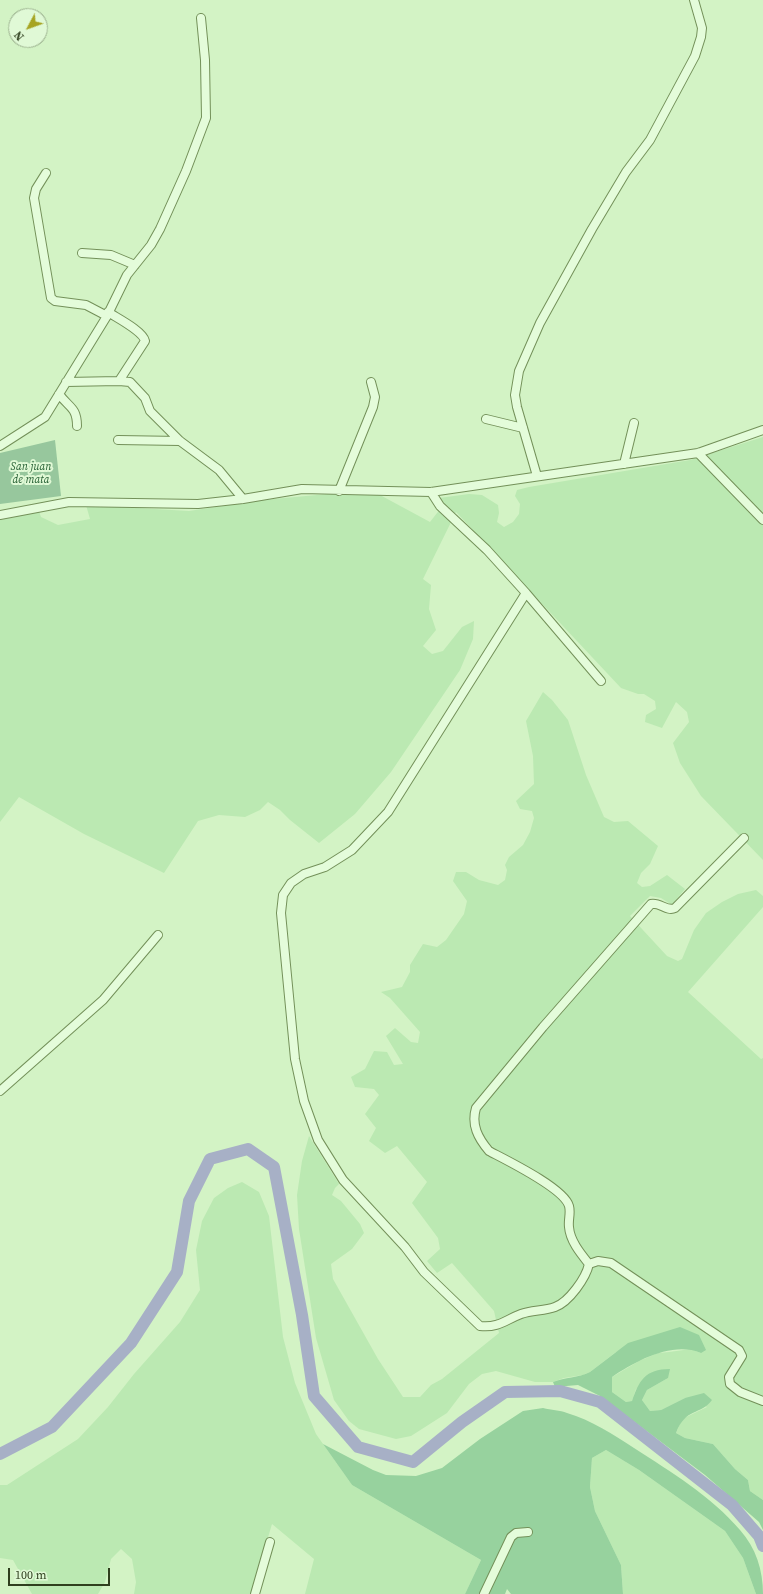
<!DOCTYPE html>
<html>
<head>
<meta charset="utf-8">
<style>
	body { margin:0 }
	#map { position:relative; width:763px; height:1594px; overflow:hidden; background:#d3f3c5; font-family:"Source Serif 4",serif }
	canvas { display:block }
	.north { position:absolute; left:8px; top:8px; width:40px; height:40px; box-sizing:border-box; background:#e0f9d6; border:1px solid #99af8c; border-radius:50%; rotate:229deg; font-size:11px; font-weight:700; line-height:16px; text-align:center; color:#2f3f1e }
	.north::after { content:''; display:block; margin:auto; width:14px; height:18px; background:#a6a422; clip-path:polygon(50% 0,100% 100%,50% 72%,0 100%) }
	.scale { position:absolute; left:8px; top:1568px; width:102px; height:18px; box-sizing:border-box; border:2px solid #2f3f1e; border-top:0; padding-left:5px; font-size:12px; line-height:14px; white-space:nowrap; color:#2f3f1e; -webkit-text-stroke:3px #e0f9d6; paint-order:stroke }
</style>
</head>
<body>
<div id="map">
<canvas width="763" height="1594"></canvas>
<div class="north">N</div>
<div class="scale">100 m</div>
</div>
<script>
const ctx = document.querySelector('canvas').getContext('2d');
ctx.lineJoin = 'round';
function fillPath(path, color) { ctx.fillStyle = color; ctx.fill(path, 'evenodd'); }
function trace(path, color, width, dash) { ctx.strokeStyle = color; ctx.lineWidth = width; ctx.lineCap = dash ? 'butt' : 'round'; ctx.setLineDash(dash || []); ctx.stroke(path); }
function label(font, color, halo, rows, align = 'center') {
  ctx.font = font + ' "Source Serif 4",serif'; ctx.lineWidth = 4; ctx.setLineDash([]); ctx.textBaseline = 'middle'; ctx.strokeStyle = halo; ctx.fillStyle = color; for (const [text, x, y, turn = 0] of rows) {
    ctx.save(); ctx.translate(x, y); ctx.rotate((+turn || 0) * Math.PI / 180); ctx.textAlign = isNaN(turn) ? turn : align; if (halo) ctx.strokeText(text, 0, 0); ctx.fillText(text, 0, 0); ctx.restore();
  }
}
fillPath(new Path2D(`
	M763,437v423l-62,-64 -21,-33 -7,-20 16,-21 -2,-10 -11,-10 -14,26 -17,-6 1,-7 10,-6 -1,-8 -11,-7h-6l-17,-6 -165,-176 -33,67 8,6 -2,24 7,21 -13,16 9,8 11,-3 19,-24 12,-6 -1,18 -13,31 -69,102 -36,42 -36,29 -29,-23 -10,-10 -12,-8 -8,8 -15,7 -26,-2 -21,6 -34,52 -80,-39 -65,-37 -19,25v-302l39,-9 2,6 17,8 32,-6 -4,-14 103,6 73,-11 66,-6 52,1 50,27 14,-18 -5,-6 30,-4 13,1 16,10 1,8 -2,9 7,5 9,-5 6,-8 1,-10 -5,-8 2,-6 12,-3 161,-27z
	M543,692l9,8 16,20 18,55 18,42 10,5 14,-1 30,25 -8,18 -9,9 -4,10 5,4 8,-1 17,-11 18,14 -13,16 -11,-7 -11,-2 -20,20 37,40 11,5 4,-2 12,-29 12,-17 16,-11 16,-8 18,-4 7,6v11l-75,85 73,67 2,-1v442l-13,-9 -2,-11 -13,-11 -22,-25 -28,-6 -9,-5 6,-14 25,-12 -22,-9 -24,12 -11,1 -8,-11 5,-10 21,-12 -32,11 -4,12 -6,1 -14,-10v-15l27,-16 19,-8 11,-1 22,-3 10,4 -3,-18 -82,17 -26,20 -7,3 -19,3 -11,4h-18l-39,-11 -14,3 -13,10 -22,29 -36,23 -15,3 -37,-10 -10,-8 -15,-21 -18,-62 -17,-109 -2,-34 5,-34 7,-25 30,48 -4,4 -3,7 9,6 19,23 4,9 -12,16 -21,15 2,15 45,80 25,38h17l11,-12 11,-6 57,-46 -5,-22 -42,-48 -15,10 -10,-12 13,-12 -2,-11 -26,-35 15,-21 -30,-36 -12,7 -16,-12 7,-13 -11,-14 14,-19 -5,-6 -19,-2 -4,-10 14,-8 9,-18 13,1 7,13 9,-1 -17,-28 9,-8 16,14 7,1 2,-11 -30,-34 -9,-6 21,-5 8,-15v-7l13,-21 14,3 9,-7 18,-26 3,-13 -14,-20 3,-9h10l13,8 19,5 7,-5 2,-10 -2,-5 4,-8 14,-12 7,-13 4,-14 -2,-7 -12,-2 -4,-8 18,-17 -1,-28 -7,-35z
	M242,1182l17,10 10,24 14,121 12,46 21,51 36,51 129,75 -16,34h-160l9,-35 -42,-35 -21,70h-117l2,-12 -4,-23 -11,-10 -10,10 -6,23 -7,12h-66l-19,-34 -13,-2v-73h7l71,-46 30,-32 26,-33 46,-52 20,-32 -4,-40 6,-29 12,-23 14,-10z
	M606,1450l33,20 86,61 18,27 13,36h-133l-2,-29 -26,-54 -5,-24 2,-29z`), '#bbe9b2');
fillPath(new Path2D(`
	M680,1327l19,8 7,15 -5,3c-29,-12 -65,8 -89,24v15l14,10 6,-1c7,-20 13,-32 38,-32l-2,9 -21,12 -5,10 8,11 11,-1 24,-12 19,-5 8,7c-12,16 -26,7 -36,33l9,5 28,6 22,25 13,11 2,11 13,9v30l-4,-8 -54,-47 -105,-79 -22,-11 -23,2 -2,-5c12,-5 25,-4 37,-10l38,-29z
	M543,1408c8,2 17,2 24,5 24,7 47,22 67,35 37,24 77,48 106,82 16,18 23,40 23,64h-7l-13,-36 -18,-27 -86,-61 -33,-20 -14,8 -2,29 5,24 26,54 2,29h-112l-4,-5 -2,5h-40l16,-34 -129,-75 -29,-41 50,26 13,5 30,1 26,-8 38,-29 43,-28z`), '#97d29e');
fillPath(new Path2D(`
	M55,440l6,56 -61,8v-51z`), '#97c79d');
trace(new Path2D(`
	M0,1454l52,-27 79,-84 46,-71 12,-71 21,-42 38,-10 26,18 28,148 12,81 44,51 55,15 49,-40 43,-30 55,-1 40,11 132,103 27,31 4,10`), '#a7b0c6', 12);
const minor = new Path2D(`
	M46,173l-10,16 -2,9 17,100 4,3 31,4 21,11
	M82,253l29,2 24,10
	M108,312c9,6 35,19 37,29l-26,40
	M66,382l53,-1 11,1 15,16 5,13 30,30 39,29 24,29
	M59,394c10,14 18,13 18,32
	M486,419l37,9
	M118,440l62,1
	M0,446l45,-29 62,-101 20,-41 24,-30 9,-16 26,-58 20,-53 -1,-58 -4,-42
	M698,453l65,67
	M624,464l10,-41
	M537,476l-20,-69 -2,-12 4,-24 21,-48 52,-94 34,-57 24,-32 45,-84 6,-19 1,-9 -8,-28
	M339,491l34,-84 2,-10 -4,-15
	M431,492l9,14 47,44 39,43 -138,219 -36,38 -27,17 -21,7 -13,9 -8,12 -2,18 14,146 9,42 14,39 25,40 62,67 19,25 56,54c19,2 25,-6 41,-12 11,-4 23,-3 34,-7 14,-5 31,-29 34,-43l9,-3 13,2 128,87 3,6 -13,21 1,7 10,8 23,9
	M0,515l69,-13 129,2 45,-5 59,-10 129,3 267,-39 65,-23
	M526,593l75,88
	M0,1091l103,-91 55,-65
	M589,1264c-8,-10 -19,-23 -20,-37 -1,-7 2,-14 0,-21 -5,-18 -63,-46 -80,-55 -11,-13 -18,-26 -13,-43l67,-81 108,-123c9,-2 16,8 24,4l69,-70
	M255,1594l15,-52
	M484,1594l27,-57 5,-4 12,-1`);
trace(minor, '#739059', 10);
trace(minor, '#e4fcda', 8);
label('italic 11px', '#235d31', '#e0f9d6', [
	["San juan",31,467],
	["de mata",31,480]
]);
</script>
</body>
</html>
